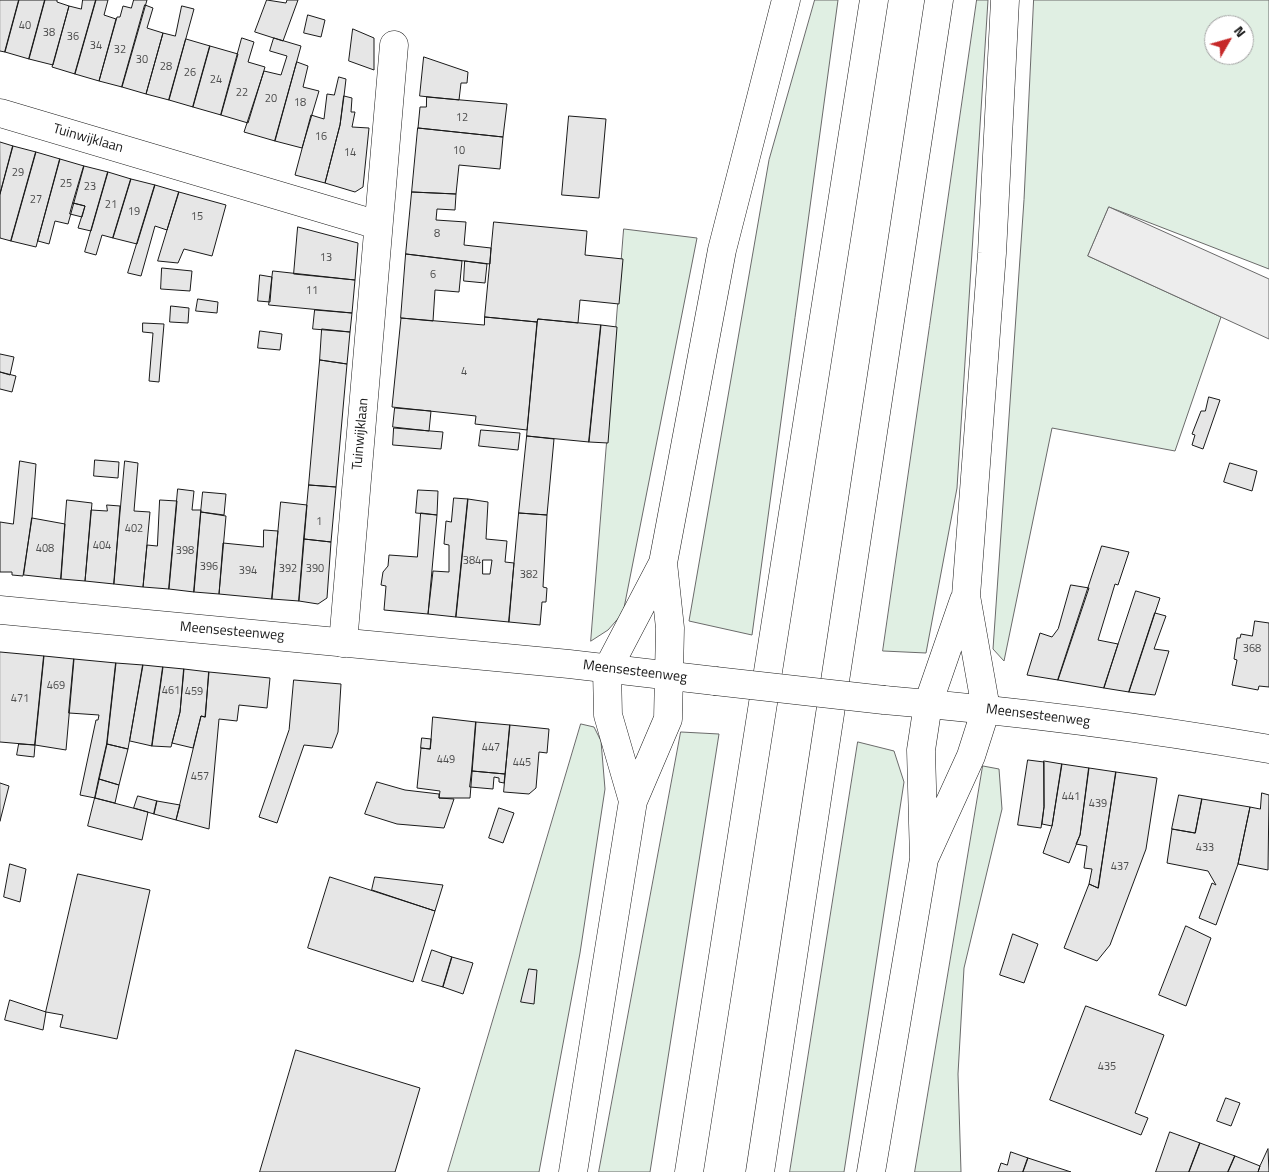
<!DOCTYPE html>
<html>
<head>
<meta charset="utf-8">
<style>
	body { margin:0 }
	#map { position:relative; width:1269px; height:1172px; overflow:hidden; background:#fff; font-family:"Titillium Web",sans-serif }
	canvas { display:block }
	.north { position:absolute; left:1204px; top:15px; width:50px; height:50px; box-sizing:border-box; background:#fff; border:1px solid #a3a3a3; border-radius:50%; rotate:52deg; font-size:14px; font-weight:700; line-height:20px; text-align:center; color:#1a1a1a }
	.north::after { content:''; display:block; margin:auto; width:18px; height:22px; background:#c62828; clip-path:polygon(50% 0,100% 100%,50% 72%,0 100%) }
</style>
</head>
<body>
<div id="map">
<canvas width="1269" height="1172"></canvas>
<div class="north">N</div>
</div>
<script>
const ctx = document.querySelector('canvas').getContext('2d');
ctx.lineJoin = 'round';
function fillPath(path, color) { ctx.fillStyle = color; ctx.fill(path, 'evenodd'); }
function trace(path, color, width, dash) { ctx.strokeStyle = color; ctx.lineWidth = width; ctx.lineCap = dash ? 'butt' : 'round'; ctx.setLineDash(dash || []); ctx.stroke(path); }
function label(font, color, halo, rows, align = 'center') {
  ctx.font = font + ' "Titillium Web",sans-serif'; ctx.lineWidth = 4; ctx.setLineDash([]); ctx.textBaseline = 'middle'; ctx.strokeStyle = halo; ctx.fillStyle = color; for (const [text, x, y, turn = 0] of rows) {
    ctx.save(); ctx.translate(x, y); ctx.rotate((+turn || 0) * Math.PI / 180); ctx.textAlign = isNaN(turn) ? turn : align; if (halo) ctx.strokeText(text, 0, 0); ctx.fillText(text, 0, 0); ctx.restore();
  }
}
const green = new Path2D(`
	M815,0h23l-86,635 -63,-14 80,-461z
	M977,0h11l-31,488 -31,165 -43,-2z
	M1034,0h235v269l-160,-62 -21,49 133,61 -46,134 -123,-23 -48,233 -11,-12 31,-449zM1214,25h30v30h-30z
	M624,229l73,9 -74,375 -15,17 -17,11z
	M581,724l13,3 7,14 4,48 -25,164 -41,219h-91z
	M681,732l38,2 -69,438h-51z
	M858,742l36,9 10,31 -60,390h-54z
	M983,766l16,3 3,40 -38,159 -6,106 3,98h-46z`);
fillPath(green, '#e0efe3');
trace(green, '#6a6a6a', 1);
const parking = new Path2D(`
	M1109,207l160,72v60l-181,-83z`);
fillPath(parking, '#ededed');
trace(parking, '#6a6a6a', 1);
const building = new Path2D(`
	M0,0h19l-14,52 -5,-1z
	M19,0h26l-16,59 -24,-7z
	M45,0h12v2l12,4 -16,59 -24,-6z
	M83,0h13l-21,74 -23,-7 17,-61 12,3z
	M96,0h12l-4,15 12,4 -17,62 -24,-7z
	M134,0h13l-25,87 -23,-6 18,-64h3l3,-11 8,2z
	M267,0l19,3 1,-3h11l-15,41 -28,-9z
	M145,5l8,3 -6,20 16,5 -17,61 -24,-7z
	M182,6l12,3 -25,91 -23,-6 17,-61 12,3z
	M308,15l17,5 -4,17 -17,-4z
	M353,29l21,9v32l-25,-9z
	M242,38l12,4 -6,20 17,5 -17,56 -27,-8z
	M274,38l27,8 -26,95 -31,-9 20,-61 17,4 6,-19 -17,-5z
	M186,39l24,7 -17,61 -24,-7z
	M210,46l28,8 -17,61 -28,-8z
	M424,57l44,15 -1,11h-6l-2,17 -39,-4z
	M297,62l11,4 -5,21 16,4 -17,57 -27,-7z
	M339,77l7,2 -2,17 -4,29 -15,58 -30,-8 16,-60 13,4 3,-25 7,1z
	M344,96l8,2 -1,14h4l-3,15 17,1 -6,59 -8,5 -30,-9 15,-58z
	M427,97l80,7 -4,33 -85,-9 2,-21h6z
	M569,116l37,3 -7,79 -37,-3z
	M418,128l85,9 -3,32 -41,-4 -3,29 -44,-2z
	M0,142l13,4 -13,48z
	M13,146l23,6 -25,89 -11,-3v-44z
	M36,152l24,7 -24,88 -25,-6z
	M60,159l24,7 -16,58 -13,-3 -6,23 -11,-3z
	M84,166l24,6 -17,59 -13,-3 7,-22 -12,-3z
	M108,172l23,7 -18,59 -11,-3 -6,20 -11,-3z
	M131,179l24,6 -18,59 -24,-6z
	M155,185l24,7 -12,38 -12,-4 -14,50 -13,-3z
	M179,192l47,13 -14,51 -28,-7 -6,14 -20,-2z
	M412,192l44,2 -1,16 -18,-1 -1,11 30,2 -2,23 27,3 -1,16 -84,-10z
	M73,203l12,3 -3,11 -12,-3z
	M494,222l93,9 -2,24 38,4 -4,45 -39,-4 -2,23 -40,-4 -1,3 -52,-5z
	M298,227l60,16 -3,37 -61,-6z
	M406,254l56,7 -3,31 -24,-2 -2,31 -32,-3z
	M465,261l22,3 -2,19 -21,-2z
	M162,268l30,3 -2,20 -29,-2z
	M273,271l82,9 -3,33 -83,-8z
	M260,275l12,2 -2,25 -12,-1z
	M198,299l20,3 -1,11 -21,-2z
	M171,306l18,2 -1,15 -18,-1z
	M315,310l37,3 -2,19 -37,-3z
	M485,317l52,5 -10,108 -52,-6 1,-8 -84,-9 9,-89 83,7z
	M538,319l63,6 -12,117 -62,-6z
	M143,323l21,1 -5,58 -10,-1 4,-48 -10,-1z
	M601,325l16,2 -9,116 -19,-1z
	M322,329l28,3 -3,32 -27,-4z
	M260,331l22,3 -2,16 -22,-2z
	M0,354l14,3 -4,18 -10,-3z
	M320,360l27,4 -11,123 -27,-2z
	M0,372l16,4 -4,16 -12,-3z
	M1209,397l11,3 -17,49 -11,-4 3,-10 -3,-1 9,-23h4z
	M395,408l36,3 -2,20 -36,-4z
	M394,428l49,4 -2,17 -48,-4z
	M481,430l39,3 -2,17 -39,-4z
	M527,436l27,3 -7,76 -28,-2z
	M95,460l24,2 -1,16 -24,-2z
	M20,461l16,3 -4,54 -9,58 -11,-1v-3h-12v-50l13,2z
	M125,461l13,2 -4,48 16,1 -7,75 -29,-3z
	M1230,463l27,8 -5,20 -28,-9z
	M309,485l27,2 -5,55 -27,-3z
	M178,489l16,2 -2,19h9l-7,82 -25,-3z
	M418,490l20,1 -1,24 -21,-2z
	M203,492l23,2 -2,21 -23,-3z
	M454,498l14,1 -12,118 -28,-3 5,-43 16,1v-27l-5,-1 2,-23 5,1z
	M468,499l20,3 -2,37 21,2 -2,21 9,1 -5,59 -53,-5zM483,560h9l-2,14h-7z
	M67,500l25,3 -7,78 -24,-2z
	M160,500l17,1 -8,88 -26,-2 4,-42 10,1z
	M281,502l26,3 -8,96 -27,-2z
	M107,505l13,1 -6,78 -29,-3 6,-71 16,1z
	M201,512l25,4 -7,78 -25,-2z
	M421,513l16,2 -9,99 -44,-4 2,-24 -5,-1 2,-13 5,-6 1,-11 28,2z
	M519,513l28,2 -4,72 4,1 -1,14h-4l-2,23 -31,-3z
	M32,518l33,6 -4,55 -37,-4z
	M264,530l14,1 -6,68 -53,-5 4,-51 40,4z
	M304,539l27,3 -4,56 -9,6 -19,-3z
	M1102,546l27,6 -11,33 -3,-1 -17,56 20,4 -14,44 -46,-8z
	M1071,585l18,3 -31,92 -31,-5 13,-42 12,4 6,-8z
	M1136,591l24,7 -5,15 -26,79 -25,-4z
	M1155,613l11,3 -12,33 15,2 -14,44 -26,-3z
	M1255,621l14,2v64l-10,-1 -1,4 -26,-5 5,-25 -3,-1 3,-21h3l1,-4 11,2z
	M0,652l44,4 -9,89 -35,-3z
	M44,656l30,3 -8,91 -31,-5z
	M74,659l42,4 -9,81 -12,54 -15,-3 16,-75h2l1,-5 -30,-2z
	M116,663l27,2 -15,84 -21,-5z
	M143,665l20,2 -11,79 -22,-5z
	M163,667l21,2 -4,43 -9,35 -19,-1z
	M184,669l25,3 -4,45 -4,-1 -8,32 -21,-5 8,-31z
	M209,672l61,6 -3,30 -28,-3 -2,16 -18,-2 -10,110 -33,-9 25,-104 4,1z
	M294,680l47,4 -3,48 -6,16 -28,-3 -27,78 -18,-6 30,-87z
	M433,717l43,5 -6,76h-31l1,-7 -23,-3 4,-40 9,1z
	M476,722l34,3 -5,49 -33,-3z
	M510,725l39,4 -2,24 -8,-1 -3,36 -7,6 -25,-2z
	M422,738l9,1 -1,10 -9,-1z
	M19,744l16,1 -1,12 -17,-2z
	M107,744l21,5 -9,36 -20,-6z
	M1028,760l16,2v45l-3,21 -23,-3z
	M1044,761l18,3 -10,62 -10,-2 2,-17z
	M1062,764l27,4 -9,67 -11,28 -26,-10 9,-27z
	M1089,768l27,4 -18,116 -9,-4 3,-15 -8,-1 3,-22 -11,-2 4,-9z
	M472,771l33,3 -1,9 -5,-1v-4l-5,-1 -1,12 -23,-2z
	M1116,772l41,6 -11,71 -36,96 -13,16 -33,-13 25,-64 9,4z
	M99,779l20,6 -4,18 -20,-5z
	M377,782l28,8 34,4v4l15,1 -10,29 -47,-4 -32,-10z
	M0,783l9,3 -9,35z
	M1262,793l7,2 -1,75 -30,-6 12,-57 10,2z
	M1179,795l23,4 -7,34 -23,-4z
	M138,796l19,5 -3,13 -20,-6z
	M95,798l53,14 -6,28 -54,-14z
	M1202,799l48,8 -12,57 -22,61 -17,-7 13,-35 4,2 -8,-14 -41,-8 5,-34 23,4z
	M157,801l23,4 -4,15 -22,-6z
	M499,808l15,5 -11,30 -14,-5z
	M10,864l16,5 -6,33 -16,-5z
	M78,874l72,16 -33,149 -57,-12 3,-12 -17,-3z
	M330,877l105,34 -22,71 -105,-34z
	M375,877l68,8 -8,26 -63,-21z
	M1186,926l25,12 -25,68 -27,-11z
	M1013,934l25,10 -14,39 -24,-8z
	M432,950l20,7 -9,30 -21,-6z
	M452,957l21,6 -10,31 -20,-7z
	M529,969l8,1 -3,34 -13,-2z
	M10,1000l36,12 -3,18 -38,-10z
	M1086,1006l78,29 -29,78 13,5 -7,17 -91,-35z
	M296,1050l124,38 -25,84h-135z
	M1226,1098l14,5 -9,23 -14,-5z
	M1170,1132l30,11 -11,29h-33z
	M1200,1143l35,13 -7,16h-39z
	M1268,1149l1,23h-11l2,-6z
	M1011,1152l17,6 -5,14h-25l3,-9 6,2z
	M1235,1156l25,10 -2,6h-30z
	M1028,1158l43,14h-48z`);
fillPath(building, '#e6e6e6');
trace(building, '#1a1a1a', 1);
const minor = new Path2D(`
	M0,113l378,112
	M343,643l51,-598`);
const primary = new Path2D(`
	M0,610l569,54 146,17
	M884,700c129,11 258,27 385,49`);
const motorway = new Path2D(`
	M633,801l-25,-86 -1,-45 56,-107 59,-313 64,-250
	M924,859l47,-103 15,-47 -20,-113 26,-343 13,-253
	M573,1172l60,-371 35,-82 2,-91 -7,-65
	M689,1172l185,-1172
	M760,1172l179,-1172
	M871,1172l53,-313 -3,-109 7,-46 36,-104`);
trace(minor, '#1a1a1a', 29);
trace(primary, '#1a1a1a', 29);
trace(motorway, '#1a1a1a', 29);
trace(minor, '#fff', 28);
trace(primary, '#fff', 28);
trace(motorway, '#fff', 28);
const primaryBridge = new Path2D(`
	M715,681l169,19`);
trace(primaryBridge, '#1a1a1a', 29, []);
trace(primaryBridge, '#fff', 28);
label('11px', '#4d4d4d', null, [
	["40",25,26],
	["38",49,33],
	["36",73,37],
	["34",96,46],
	["32",120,50],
	["30",142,60],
	["28",166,67],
	["26",190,73],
	["24",216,80],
	["22",242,93],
	["20",271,99],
	["18",300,103],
	["12",462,118],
	["16",321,137],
	["10",459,151],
	["14",350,153],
	["29",18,173],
	["25",66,184],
	["23",90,187],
	["27",36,200],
	["21",111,205],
	["19",134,212],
	["15",197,217],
	["8",437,234],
	["13",326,258],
	["6",433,275],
	["11",312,291],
	["4",464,372],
	["1",319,522],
	["402",134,529],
	["404",102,546],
	["408",45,549],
	["398",185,551],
	["384",472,561],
	["396",209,567],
	["392",288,569],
	["390",315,569],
	["394",248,571],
	["382",529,575],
	["368",1252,649],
	["469",56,686],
	["461",171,691],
	["459",194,692],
	["471",20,699],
	["447",491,748],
	["449",446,760],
	["445",522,763],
	["457",200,777],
	["441",1071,797],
	["439",1098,804],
	["433",1205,848],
	["437",1120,867],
	["435",1107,1067]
]);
label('14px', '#1a1a1a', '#fff', [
	["Tuinwijklaan",88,139,16],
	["Tuinwijklaan",361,434,-85],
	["Meensesteenweg",232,632,5],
	["Meensesteenweg",635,672,7],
	["Meensesteenweg",1038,716,7]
]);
</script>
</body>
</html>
